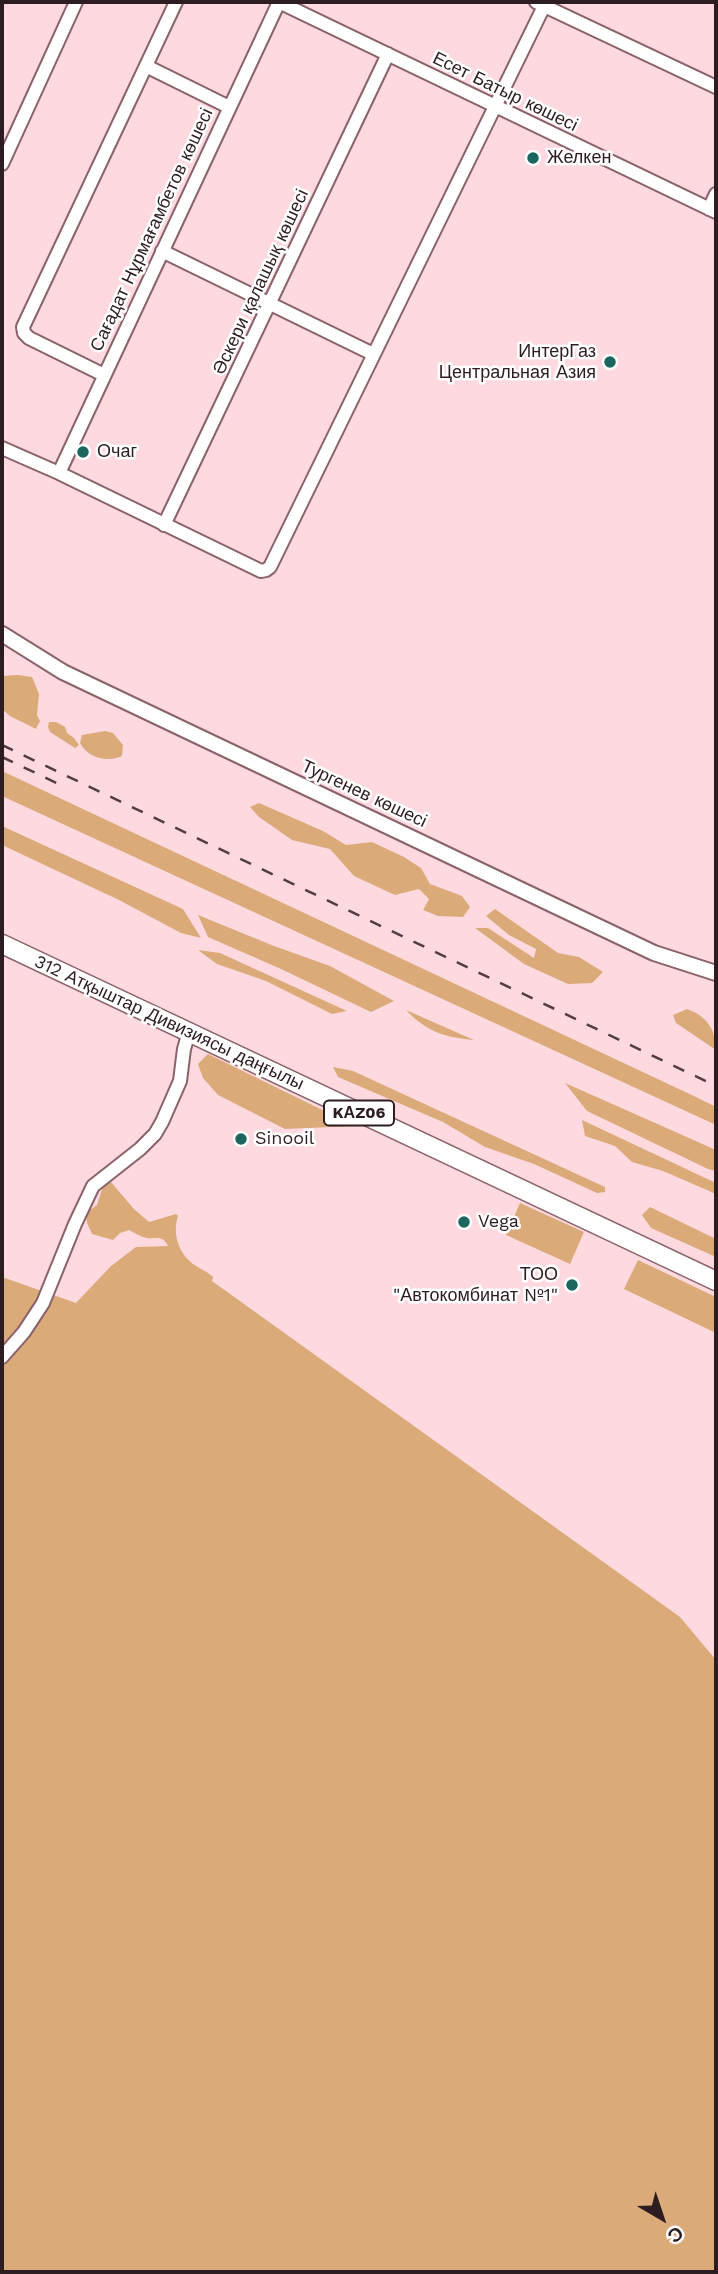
<!DOCTYPE html>
<html>
<head>
<meta charset="utf-8">
<style>
	body { margin:0 }
	#map { position:relative; width:718px; height:2274px; overflow:hidden; background:#ffd9e0; font-family:"Work Sans",sans-serif }
	canvas { display:block }
	.frame { position:absolute; inset:0; border:4px solid #2d1c20; pointer-events:none }
	.north { position:absolute; left:627px; top:2183px; width:70px; height:70px; -webkit-text-stroke:5px #fff; paint-order:stroke; rotate:141deg; font-size:19px; font-weight:700; line-height:28px; text-align:center; color:#2d1c20 }
	.north::after { content:''; display:block; margin:auto; width:24px; height:32px; background:#2d1c20; clip-path:polygon(50% 0,100% 100%,50% 72%,0 100%) }
</style>
</head>
<body>
<div id="map">
<canvas width="718" height="2274"></canvas>
<div class="frame"></div>
<div class="north">С</div>
</div>
<script>
const ctx = document.querySelector('canvas').getContext('2d');
ctx.lineJoin = 'round';
function fillPath(path, color) { ctx.fillStyle = color; ctx.fill(path, 'evenodd'); }
function trace(path, color, width, dash) { ctx.strokeStyle = color; ctx.lineWidth = width; ctx.lineCap = dash ? 'butt' : 'round'; ctx.setLineDash(dash || []); ctx.stroke(path); }
function label(font, color, halo, rows, align = 'center') {
  ctx.font = font + ' "Work Sans",sans-serif'; ctx.lineWidth = 5; ctx.setLineDash([]); ctx.textBaseline = 'middle'; ctx.strokeStyle = halo; ctx.fillStyle = color; for (const [text, x, y, turn = 0] of rows) {
    ctx.save(); ctx.translate(x, y); ctx.rotate((+turn || 0) * Math.PI / 180); ctx.textAlign = isNaN(turn) ? turn : align; if (halo) ctx.strokeText(text, 0, 0); ctx.fillText(text, 0, 0); ctx.restore();
  }
}
fillPath(new Path2D(`
	M18,675l14,2 7,17 -2,21 3,6 -4,8 -26,-13 -8,-7v-33z
	M49,722h7l9,5 2,6 7,5 5,7 -4,3 -25,-16 -2,-5z
	M105,731l8,2 10,12 -1,11c-15,7 -34,2 -42,-13l2,-8z
	M2,771l694,326 20,10v18l-714,-329z
	M259,803l64,28 23,14 26,-3 32,15 17,11 9,16 32,12 8,11 -7,10 -25,-1 -15,-6 6,-11 -10,-10 -24,6 -41,-19 -24,-27 -38,-9 -33,-23 -9,-10z
	M2,826l181,83 18,29 -20,-5 -62,-33 -117,-55z
	M495,909l63,44 21,4 24,15 -11,11 -24,1 -44,-20 -49,-36h13l46,30 2,-9 -27,-14 -23,-19z
	M198,915l76,31 56,20 64,35 -23,11 -90,-43 -73,-32z
	M198,950l22,3 127,58 -15,3 -66,-33 -49,-17z
	M687,1009c20,7 29,21 29,41l-40,-27 -3,-8z
	M406,1010l68,30c-30,-3 -47,-8 -68,-30z
	M208,1054l147,72 -70,3 -67,-34 -15,-17 -5,-14z
	M333,1067l20,4 252,116v5l-8,1 -63,-29 -49,-17 -42,-25 -105,-45z
	M565,1083l151,67v21l-8,-2 -121,-58z
	M582,1120l134,63v11l-53,-23 -31,-9 -17,-16 -30,-10z
	M111,1182l23,27 15,13 27,-8 2,2c-6,18 1,37 15,48 7,5 14,7 20,13l-1,4 468,336 36,43v612h-714v-995l74,26 35,-37 25,-19 32,-1c-6,-11 -10,-7 -21,-8 -6,-1 -12,-5 -18,-8l-9,3 -7,7 -21,-6 -5,-11 -1,-10 11,-8 7,-22z
	M520,1203l64,29 -14,32 -64,-29z
	M650,1207l66,32v18l-65,-29 -9,-13z
	M638,1260l78,37v36l-92,-44z`), '#dbaa79');
const minor = new Path2D(`
	M279,2l437,210
	M536,2l180,85
	M146,66l83,41
	M2,164l74,-162
	M709,209l7,-15
	M162,251l211,103
	M104,375l-75,-37 -5,-5 -1,-6 153,-325
	M2,448l57,25 202,98 5,-1 4,-3 276,-565
	M59,473l220,-471
	M164,525l224,-471
	M2,1357l22,-25 19,-29 32,-79 18,-38 47,-37 15,-15 7,-12 18,-41 4,-32 5,-17`);
const major = new Path2D(`
	M2,634l61,38 591,281 62,20`);
const highway = new Path2D(`
	M2,944l714,337`);
trace(minor, '#8a626a', 16);
trace(major, '#8a626a', 18);
trace(highway, '#8a626a', 21);
trace(minor, '#fff', 12);
trace(major, '#fff', 14);
trace(highway, '#fff', 18);
trace(new Path2D(`
	M2,745l714,341
	M2,757l63,30`), '#523d41', 2.5, [12, 12]);
for (const [x, y, r, color] of [
	[533,158,7,"#1b665e"],
	[610,362,7,"#1b665e"],
	[83,452,7,"#1b665e"],
	[241,1139,7,"#1b665e"],
	[464,1222,7,"#1b665e"],
	[572,1285,7,"#1b665e"]
]) { const dot = new Path2D(); dot.arc(x, y, r, 0, 2 * Math.PI); ctx.fillStyle = color; ctx.fill(dot); trace(dot, '#fff', 2.5); }
for (const [x, y, w] of [
	[359,1113,70]
]) { const box = new Path2D(); box.roundRect(x - w / 2, y - 12.5, w, 25, 5); ctx.fillStyle = '#fff'; ctx.fill(box); trace(box, '#2d1c20', 2); }
label('bold 16px', '#2d1c20', null, [
	["KАZ06",359,1113]
]);
label('18px', '#2d1c20', '#fff', [
	["Есет Батыр көшесі",505,92,26],
	["Сағадат Нұрмағамбетов көшесі",152,230,-65],
	["Әскери қалашық көшесі",261,282,-65],
	["Тургенев көшесі",364,794,25],
	["312 Атқыштар Дивизиясы даңғылы",169,1023,25]
]);
label('18px', '#2d1c20', '#fff', [
	["Желкен",547,158],
	["ИнтерГаз",596,352,"right"],
	["Центральная Азия",596,373,"right"],
	["Очаг",97,452],
	["Sinooil",255,1139],
	["Vega",478,1222],
	["ТОО",558,1275,"right"],
	["\"Автокомбинат №1\"",558,1296,"right"]
], 'left');
</script>
</body>
</html>
